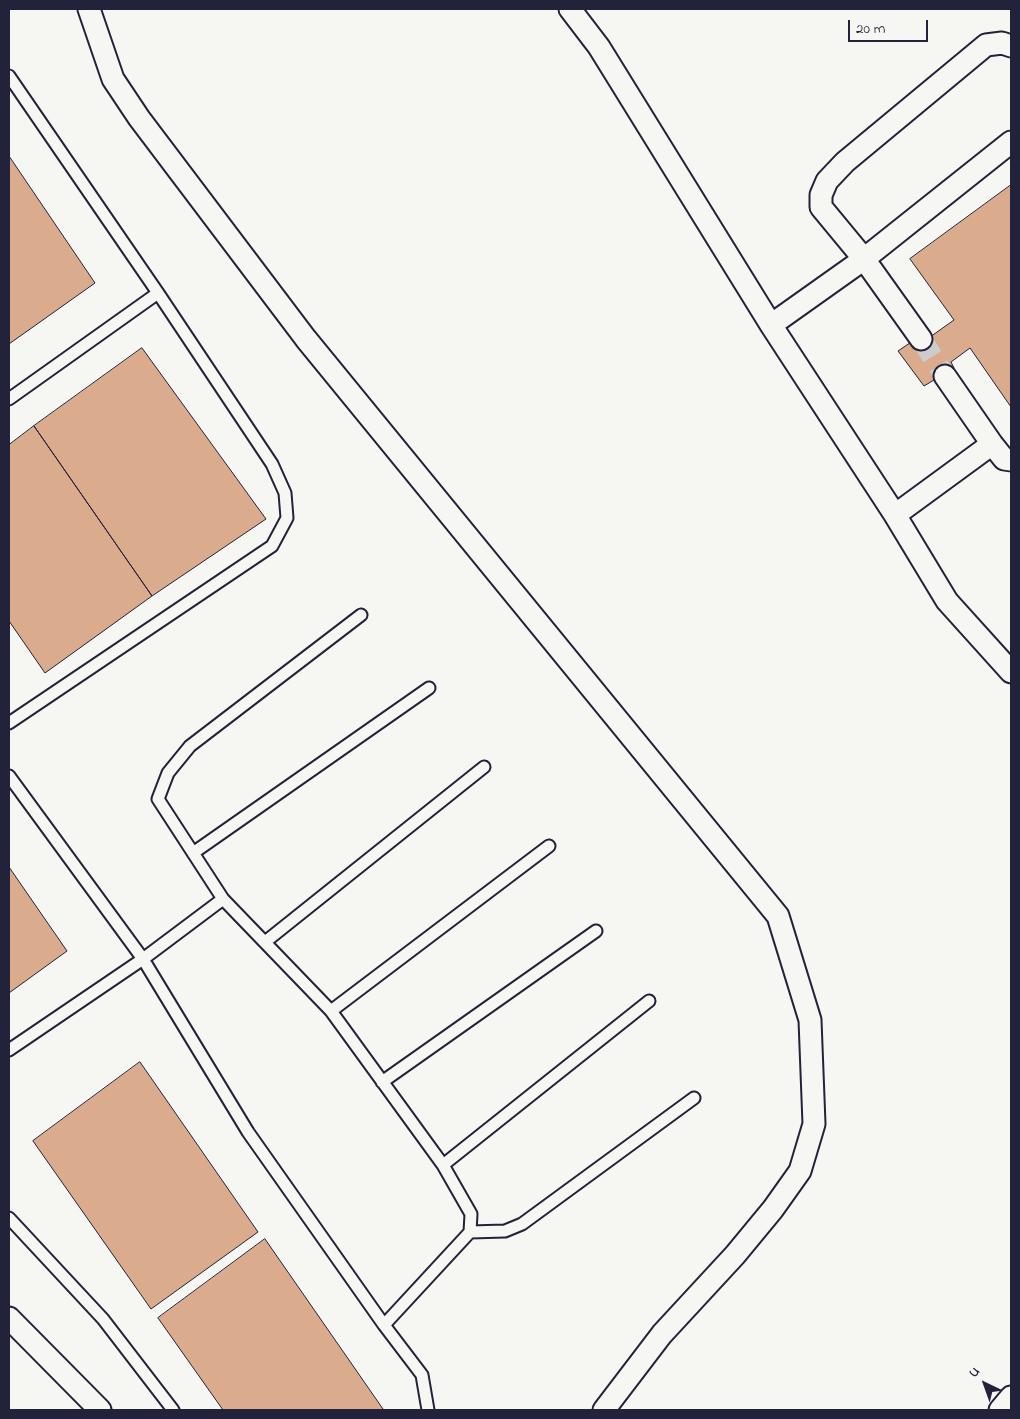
<!DOCTYPE html>
<html>
<head>
<meta charset="utf-8">
<style>
	body { margin:0 }
	#map { position:relative; width:1020px; height:1419px; overflow:hidden; background:#f6f6f2; font-family:"Indie Flower",sans-serif }
	canvas { display:block }
	.frame { position:absolute; inset:0; border:10px solid #22223b; pointer-events:none }
	.north { position:absolute; left:960px; top:1359px; width:50px; height:50px; -webkit-text-stroke:4px #f6f6f2; paint-order:stroke; rotate:318deg; font-size:14px; font-weight:700; line-height:20px; text-align:center; color:#22223b }
	.north::after { content:''; display:block; margin:auto; width:18px; height:22px; background:#22223b; clip-path:polygon(50% 0,100% 100%,50% 72%,0 100%) }
	.scale { position:absolute; left:848px; top:20px; width:80px; height:22px; box-sizing:border-box; border:2px solid #22223b; border-top:0; padding-left:6px; font-size:15px; line-height:18px; white-space:nowrap; color:#22223b; -webkit-text-stroke:4px #f6f6f2; paint-order:stroke }
</style>
</head>
<body>
<div id="map">
<canvas width="1020" height="1419"></canvas>
<div class="frame"></div>
<div class="north">U</div>
<div class="scale">20 m</div>
</div>
<script>
const ctx = document.querySelector('canvas').getContext('2d');
ctx.lineJoin = 'round';
function fillPath(path, color) { ctx.fillStyle = color; ctx.fill(path, 'evenodd'); }
function trace(path, color, width, dash) { ctx.strokeStyle = color; ctx.lineWidth = width; ctx.lineCap = dash ? 'butt' : 'round'; ctx.setLineDash(dash || []); ctx.stroke(path); }
const building = new Path2D(`
	M9,156l86,127 -86,61z
	M1011,185v222l-41,-59 -19,14 3,6 -30,18 -26,-35 28,-19 4,5 24,-17 -44,-61z
	M142,348l124,171 -114,77 -118,-170z
	M34,426l118,170 -107,77 -36,-52v-176z
	M9,867l58,84 -58,42z
	M140,1062l118,170 -107,77 -118,-168z
	M265,1239l118,170 -2,1h-158l-65,-92z`);
fillPath(building, '#daab8c');
trace(building, '#22223b', 1);
trace(new Path2D(`
	M921,339l24,37`), '#cccccd', 21, [21, 11]);
const service = new Path2D(`
	M9,76l149,217 114,171 13,29 2,25 -15,28 -263,177
	M9,399l149,-106
	M9,776l134,183 105,173 136,193 38,50 6,35
	M193,853l236,-165
	M223,899l-65,-100 10,-26 22,-27 171,-131
	M265,942l219,-175
	M331,1011l218,-165
	M9,1050l134,-91 80,-60 108,112 112,154 28,49 -1,18 -86,93
	M382,1082l214,-151
	M443,1165l206,-164
	M9,1218l94,101 70,91
	M470,1232l35,-1 17,-7 172,-126`);
const minor = new Path2D(`
	M89,9l24,70 26,39 167,221 472,577 32,104 4,104 -14,47 -27,38 -38,46 -73,79 -58,76
	M570,9l29,38 172,278 124,190 52,86 64,71
	M1011,46l-9,-3 -16,2 -141,117 -18,19 -6,14v12l43,52 147,-117
	M771,325l93,-66 57,80
	M945,376l47,68 12,15 7,1
	M895,515l97,-71
	M9,1318l91,92
	M1000,1410l11,-13`);
trace(service, '#22223b', 15);
trace(minor, '#22223b', 25);
trace(service, '#f6f6f2', 11);
trace(minor, '#f6f6f2', 21);
</script>
</body>
</html>
